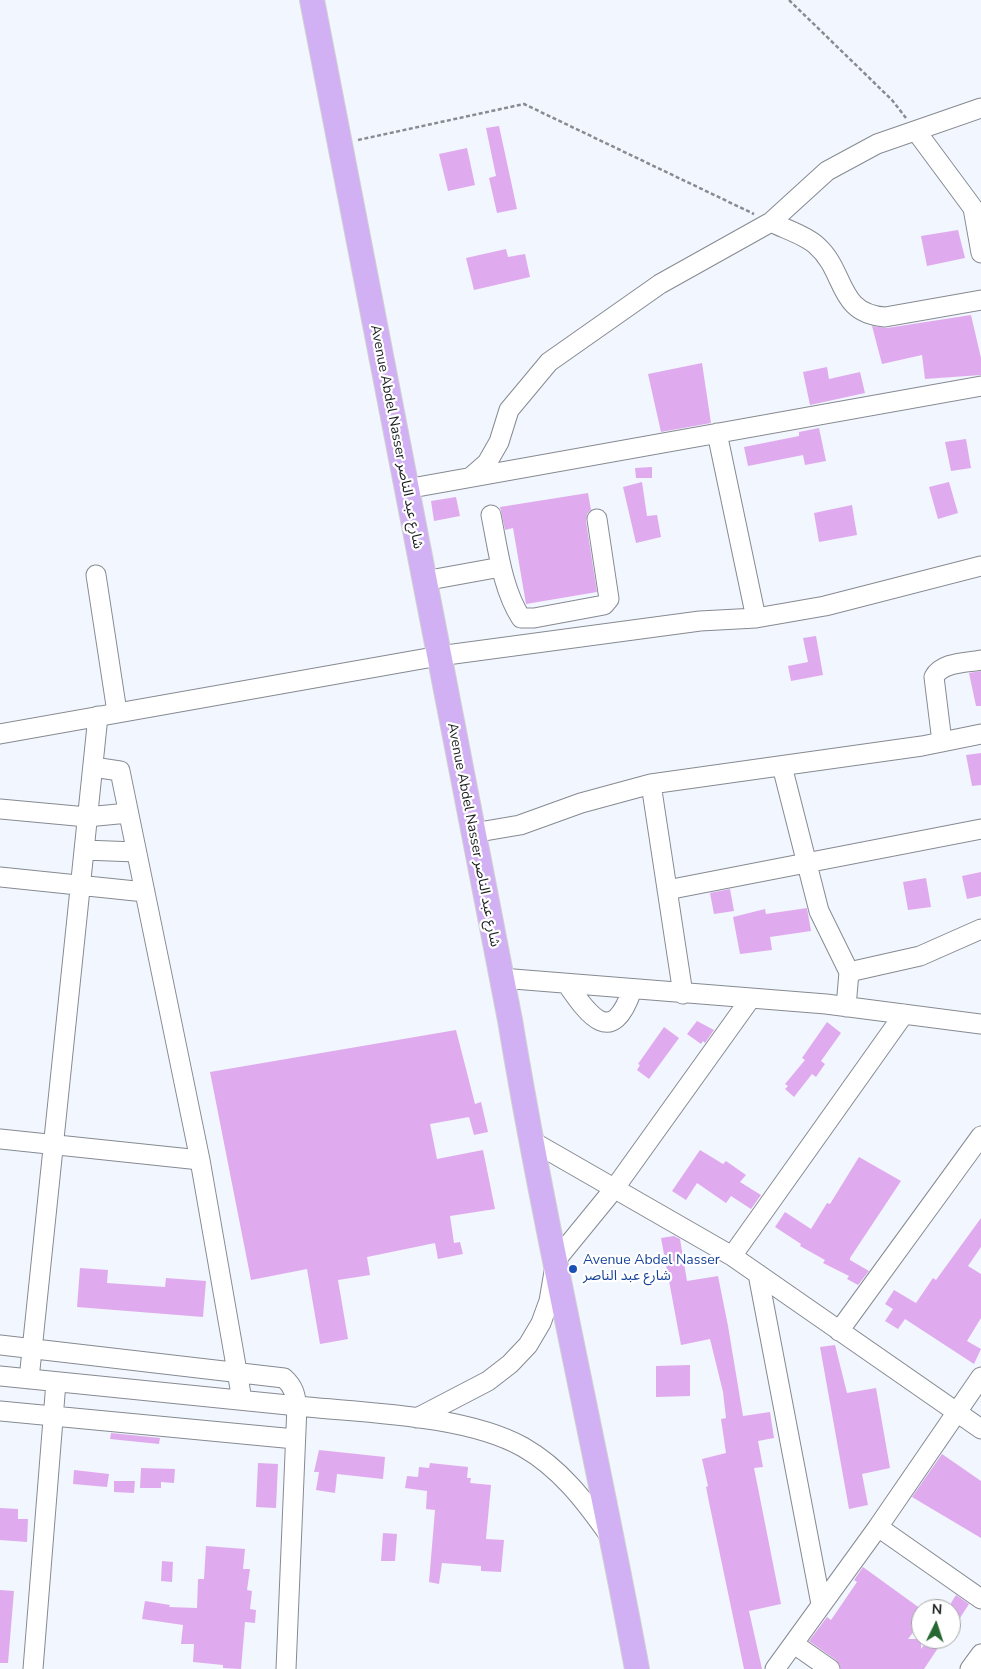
<!DOCTYPE html>
<html>
<head>
<meta charset="utf-8">
<style>
	body { margin:0 }
	#map { position:relative; width:981px; height:1669px; overflow:hidden; background:#f2f6fe; font-family:"Nunito Sans",sans-serif }
	canvas { display:block }
	.north { position:absolute; left:911px; top:1599px; width:50px; height:50px; box-sizing:border-box; background:#fff; border:1px solid #a4a5a5; border-radius:50%; rotate:4deg; font-size:14px; font-weight:700; line-height:20px; text-align:center; color:#1b1d1f }
	.north::after { content:''; display:block; margin:auto; width:18px; height:22px; background:#266832; clip-path:polygon(50% 0,100% 100%,50% 72%,0 100%) }
</style>
</head>
<body>
<div id="map">
<canvas width="981" height="1669"></canvas>
<div class="north">N</div>
</div>
<script>
const ctx = document.querySelector('canvas').getContext('2d');
ctx.lineJoin = 'round';
function fillPath(path, color) { ctx.fillStyle = color; ctx.fill(path, 'evenodd'); }
function trace(path, color, width, dash) { ctx.strokeStyle = color; ctx.lineWidth = width; ctx.lineCap = dash ? 'butt' : 'round'; ctx.setLineDash(dash || []); ctx.stroke(path); }
function label(font, color, halo, rows, align = 'center') {
  ctx.font = font + ' "Nunito Sans","Noto Sans Arabic",sans-serif'; ctx.lineWidth = 4.5; ctx.setLineDash([]); ctx.textBaseline = 'middle'; ctx.strokeStyle = halo; ctx.fillStyle = color; for (const [text, x, y, turn = 0] of rows) {
    ctx.save(); ctx.translate(x, y); ctx.rotate((+turn || 0) * Math.PI / 180); ctx.textAlign = isNaN(turn) ? turn : align; if (halo) ctx.strokeText(text, 0, 0); ctx.fillText(text, 0, 0); ctx.restore();
  }
}
fillPath(new Path2D(`
	M499,126l18,83 -20,4 -8,-35 7,-2 -10,-48z
	M467,148l8,37 -27,6 -9,-37z
	M958,230l7,28 -38,8 -6,-30z
	M506,249l2,8 17,-3 5,23 -56,13 -8,-32z
	M971,315l10,43v17l-56,4 -3,-24 -40,9 -10,-38 15,2z
	M702,363l9,60 -50,9 -13,-58z
	M827,367l2,12 31,-7 5,21 -55,12 -7,-33z
	M819,428l7,33 -21,4 -2,-10 -55,11 -4,-19 55,-11v-4z
	M966,439l5,29 -20,3 -6,-29z
	M652,467v11h-16l-1,-10z
	M642,482l5,34 10,-1 4,22 -25,6 -13,-56z
	M949,482l9,31 -20,6 -9,-32z
	M588,493l3,17 -4,4 -1,7 11,71 -71,12 -13,-76 -8,2 -5,-23z
	M456,497l4,19 -26,5 -3,-20z
	M852,505l5,30 -38,7 -5,-29z
	M816,636l7,39 -32,6 -3,-15 20,-4 -5,-24z
	M981,671v35h-5l-7,-33z
	M981,753v32l-9,1 -6,-31z
	M981,872v24l-14,3 -5,-23z
	M926,878l5,29 -23,3 -5,-28z
	M730,889l4,22 -20,3 -4,-21z
	M807,908l4,23 -41,6 2,13 -32,4 -7,-37 32,-8 1,5z
	M697,1021l17,9 -9,13 -2,-2 -2,3 -14,-10z
	M827,1022l14,11 -20,28 4,3 -9,13 -4,-3 -18,23 -9,-8 3,-3 -3,-2 20,-24 -3,-2z
	M664,1027l15,11 -30,41 -12,-9 3,-5 -2,-1z
	M456,1030l19,74 6,-2 7,30 -14,3 -5,-18 -39,7 7,35 46,-9 12,59 -45,7 4,27 6,-1 3,12 -25,5 -3,-16 -68,14 3,18 -32,5 10,59 -28,5 -13,-75 -56,11 -41,-208z
	M700,1150l23,14 3,-3 20,14 -6,7 21,13 -10,14 -20,-13 -5,7 -29,-20 -11,17 -14,-9z
	M859,1157l42,24 -51,77v2l19,11 -11,14 -11,-6 2,-3 -26,-13 2,-3 -25,-14 1,-2 -26,-17 10,-15 26,17 16,-26 3,1z
	M981,1218v29l-13,19 13,8v44l-14,23 14,8 -7,15 -69,-45 -7,10 -13,-8 8,-12 -8,-5 9,-14 22,13 17,-25 3,2z
	M674,1236l6,3 7,42 31,-5 10,50 15,90 27,-4 4,26 -16,3 5,26 -9,1 27,136 -32,7 13,58h-18l-34,-162 -4,-20 2,-1 -6,-27 24,-6 -5,-34 5,-1 -3,-26 -13,-53 -29,6 -20,-107z
	M80,1268l28,2 -1,13 58,4 1,-9 40,3 -3,36 -126,-10z
	M835,1345l12,48 29,-5 14,80 -28,6 6,31 -19,4 -29,-162z
	M690,1365v31l-34,1v-31z
	M111,1433l49,5 -1,6 -49,-5z
	M319,1450l66,7 -2,22 -46,-5 -2,19 -19,-3 3,-18h-5z
	M942,1454l39,27v57l-69,-41z
	M258,1463l20,1 -2,44 -20,-1z
	M430,1463l38,4 -1,11h4l-1,5 21,2 -5,54 18,1 -3,32 -20,-1v-5l-39,-3 -3,21 -10,-2 6,-72 -9,-1 1,-18 -22,-3 2,-12 11,1 1,-10 10,1z
	M141,1468l34,1 -1,14 -13,-1v6h-21z
	M74,1470l35,4 -2,13 -34,-3z
	M114,1481h21l-1,12 -20,-1z
	M0,1508l18,1v10h10l-1,23 -27,-2z
	M383,1533l14,1 -2,27h-14z
	M206,1546l39,3 -2,20h7l-3,21 5,1 -2,18 6,1 -1,13 -10,-1 -4,47 -18,-1v-3l-30,-3 1,-18h-13l2,-19 -41,-6 3,-18 25,4 -1,2 28,1 1,-29h6z
	M162,1561l11,1 -1,20 -11,-1z
	M863,1567l58,42v13l-13,17h13v10l7,-10h16l-20,30h-83l-5,-9 -27,-19 18,-24 4,3 26,-38 -3,-2z
	M0,1590l14,1 -6,72h-8z
	M956,1595l13,9 -11,17 -7,-5v-13z`), '#dfabee');
const minor = new Path2D(`
	M916,131l57,77 8,45
	M771,222c14,7 34,13 45,23 31,27 20,68 69,72l96,-17
	M717,433l39,185
	M471,477l16,-14 12,-21 10,-32 40,-48 111,-78 111,-62 56,-51 50,-27 104,-36
	M406,489l575,-103
	M491,515c7,34 11,73 30,103h13l70,-13 5,-6 -12,-80
	M96,575l21,137
	M424,581l77,-14
	M0,734l439,-78 261,-35 56,-3 69,-12 156,-40
	M942,742l-8,-65c8,-15 32,-14 47,-17
	M782,766l37,145 30,61
	M93,767l27,4 80,389 42,240
	M651,784l32,210
	M0,809l87,8 41,-4
	M473,833l47,-8 61,-22 70,-19 271,-38 59,-12
	M84,850l52,2
	M0,877l145,15
	M667,890l314,-61
	M501,978l325,26 155,20
	M567,984c22,32 45,64 65,6
	M846,1007l3,-35 71,-16 61,-27
	M0,1139l200,21
	M530,1140l202,116 249,173
	M732,1256l172,-242
	M758,1274l63,330
	M839,1331l142,-195
	M0,1345l284,33c10,9 11,16 13,28l-11,263
	M0,1376c103,11 206,21 308,31 63,6 160,9 215,40 37,21 62,54 86,88
	M29,1379l69,-663
	M0,1411l295,28
	M417,1418l71,-37 22,-17 18,-19 13,-22 8,-22 7,-41 58,-71 137,-191
	M878,1527l103,72
	M794,1644l36,25
	M33,1669l23,-287
	M775,1669l103,-142 103,-150
	M970,1669l11,-15`);
const major = new Path2D(`
	M312,0l198,1020c36,217 87,432 127,649`);
trace(minor, '#868a91', 21);
trace(major, '#d1d2d2', 26);
trace(new Path2D(`
	M789,0l103,100 14,18
	M358,140l166,-36 230,110`), '#888b90', 2.5, [4, 2.5]);
trace(minor, '#fff', 19);
trace(major, '#d1b1f3', 24);
for (const [x, y, r, color] of [
	[573,1269,5,"#1a4fb4"]
]) { const dot = new Path2D(); dot.arc(x, y, r, 0, 2 * Math.PI); ctx.fillStyle = color; ctx.fill(dot); trace(dot, '#fff', 2); }
label('14px', '#1b1d1f', '#fff', [
	["Avenue Abdel Nasser شارع عبد الناصر",396,437,79],
	["Avenue Abdel Nasser شارع عبد الناصر",473,835,79]
]);
label('14px', '#164399', '#fff', [
	["Avenue Abdel Nasser",583,1261],
	["شارع عبد الناصر",583,1277]
], 'left');
</script>
</body>
</html>
